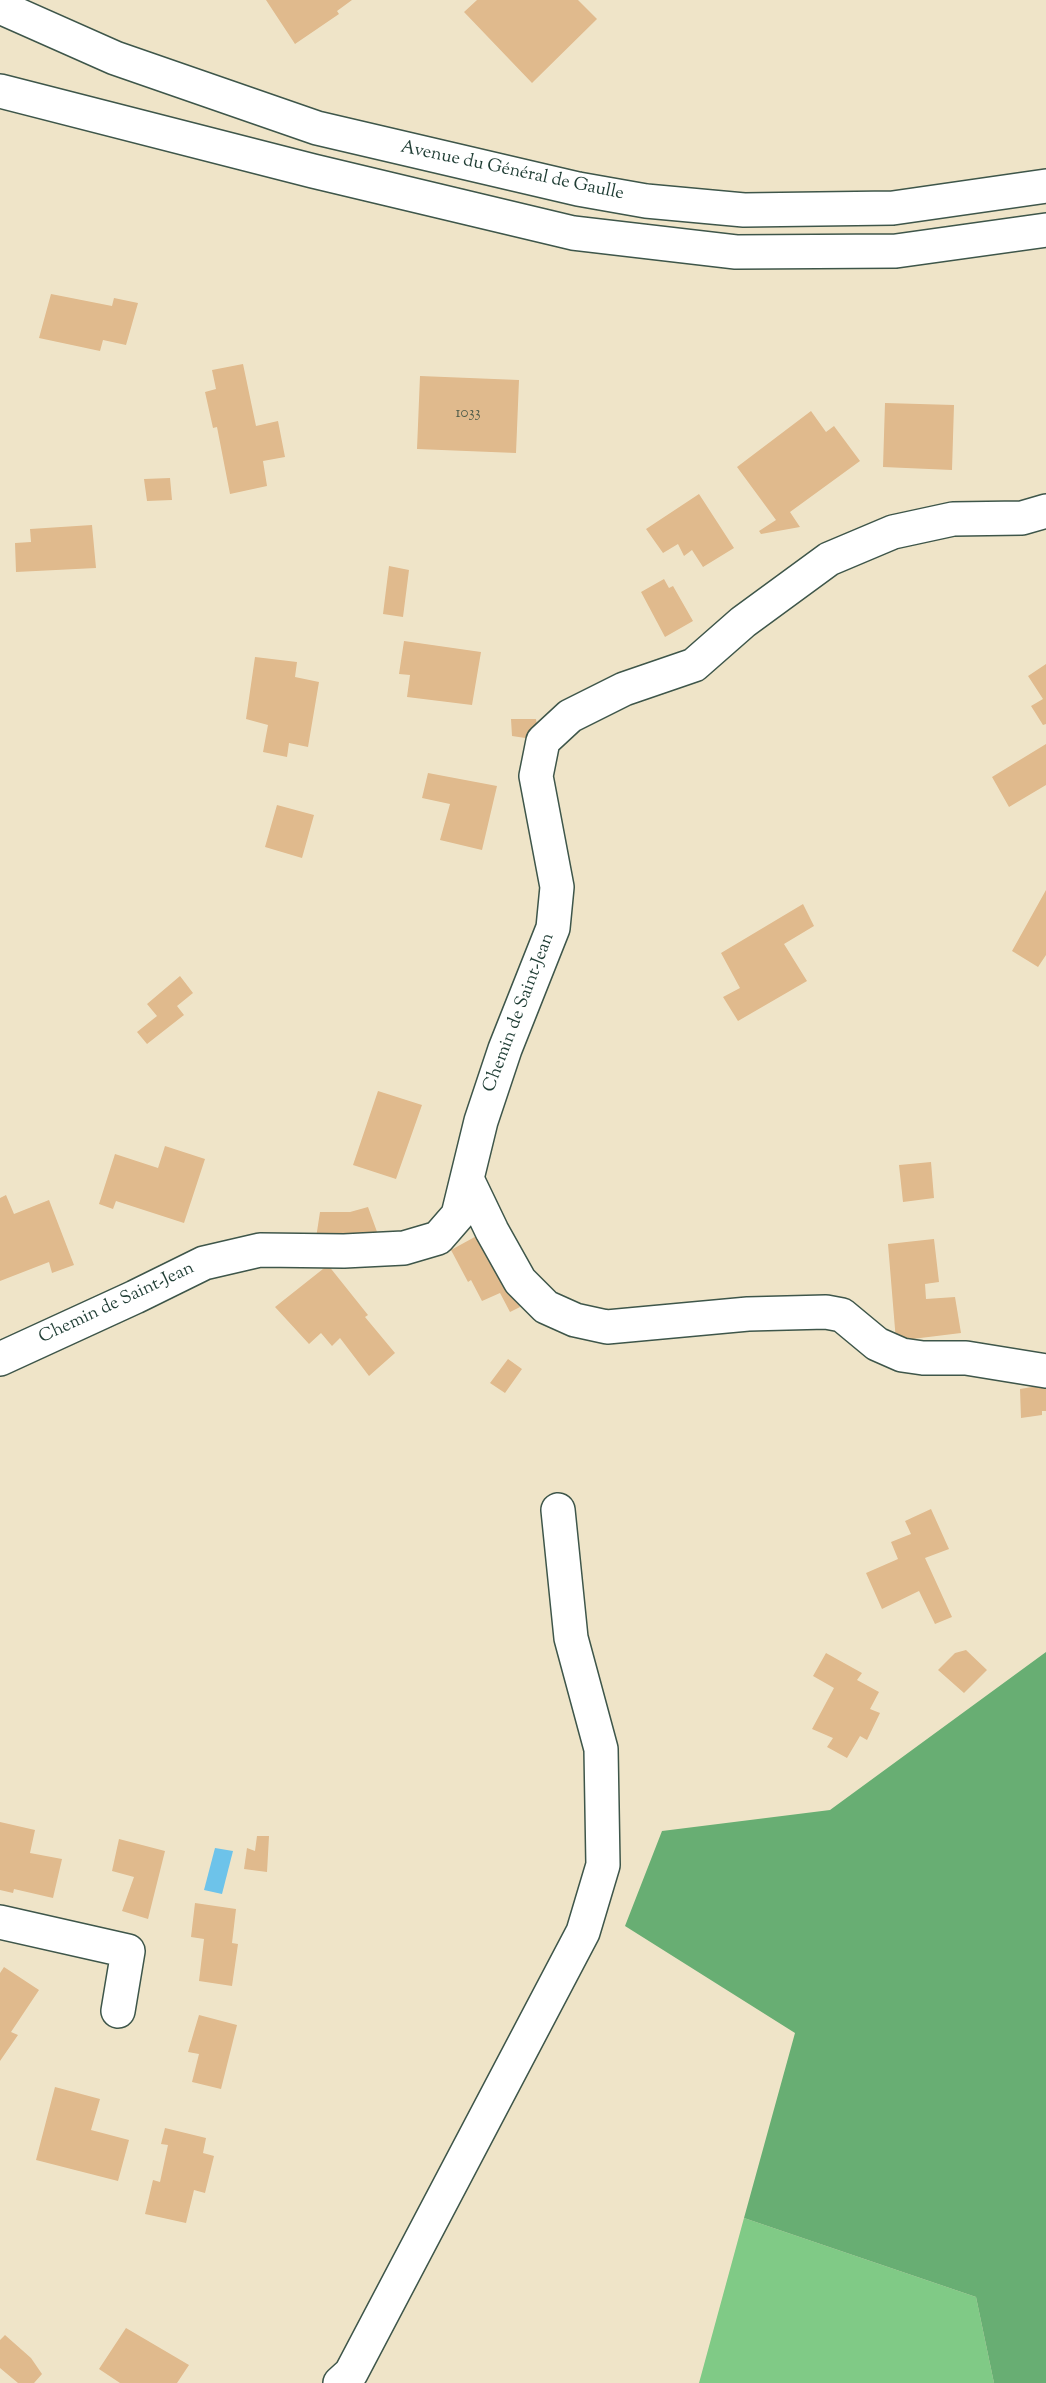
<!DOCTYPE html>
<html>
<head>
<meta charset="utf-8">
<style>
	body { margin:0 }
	canvas { display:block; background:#efe4c8 }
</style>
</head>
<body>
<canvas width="1046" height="2383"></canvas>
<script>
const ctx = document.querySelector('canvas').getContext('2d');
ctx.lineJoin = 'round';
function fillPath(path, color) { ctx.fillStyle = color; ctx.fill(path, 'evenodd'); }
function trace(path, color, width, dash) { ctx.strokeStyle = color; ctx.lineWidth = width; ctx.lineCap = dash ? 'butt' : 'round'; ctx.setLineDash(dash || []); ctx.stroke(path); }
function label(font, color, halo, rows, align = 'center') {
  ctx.font = font + ' "Sorts Mill Goudy",serif'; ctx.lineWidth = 4.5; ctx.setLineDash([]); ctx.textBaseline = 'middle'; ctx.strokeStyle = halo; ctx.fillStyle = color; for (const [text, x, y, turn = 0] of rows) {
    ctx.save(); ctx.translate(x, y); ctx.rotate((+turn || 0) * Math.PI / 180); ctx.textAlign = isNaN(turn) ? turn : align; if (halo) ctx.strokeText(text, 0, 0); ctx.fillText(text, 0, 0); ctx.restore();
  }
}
fillPath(new Path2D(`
	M744,2218l232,79 18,86h-295z`), '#80ca86');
fillPath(new Path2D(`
	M1046,1652v731h-52l-18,-86 -232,-79 51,-185 -170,-107 37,-95 168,-21z`), '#68ae73');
fillPath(new Path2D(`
	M215,1848l18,3 -11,43 -18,-4z`), '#6dc3ea');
fillPath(new Path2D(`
	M266,0h86l-15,11 2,3 -44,30z
	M477,0h101l19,19 -65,64 -68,-71z
	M51,294l61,12 2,-8 24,5 -12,42 -23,-5 -3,11 -61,-13z
	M243,364l13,62 22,-5 7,36 -22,4 4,25 -37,8 -13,-67 -4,1 -8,-36 11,-3 -4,-19z
	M420,376l99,4 -3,73 -99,-4z
	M885,403l69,2 -2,65 -69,-3z
	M811,411l15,21 8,-6 26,35 -70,51 10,15 -39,7 -2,-3 17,-11 -39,-53z
	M170,478l2,22 -25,1 -3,-22z
	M699,494l35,54 -31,19 -11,-17 -8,6 -6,-12 -15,9 -17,-24z
	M92,525l4,43 -80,4 -1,-29 16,-1 -1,-13z
	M389,566l20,4 -6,47 -20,-3z
	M664,579l5,9 4,-2 20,35 -28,16 -24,-45z
	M404,641l77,11 -9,53 -65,-8 3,-22 -11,-1z
	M255,657l42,5 -2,15 24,5 -11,65 -19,-4 -2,14 -24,-5 5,-27 -22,-6z
	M1046,664v60l-3,1 -12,-19 12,-7 -15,-23z
	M511,719h25l2,13 -6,7 -20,-3z
	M1046,744v41l-37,22 -17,-30z
	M428,773l69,13 -15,64 -42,-10 10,-36 -28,-6z
	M277,805l37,10 -12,43 -37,-11z
	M1046,890v65l-8,12 -26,-16z
	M803,904l11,22 -30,18 23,37 -69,40 -15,-24 17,-9 -19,-35z
	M180,976l13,17 -16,13 7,9 -37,29 -10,-12 20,-16 -10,-12z
	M378,1091l44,14 -26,74 -43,-14z
	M165,1146l40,13 -21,64 -68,-22 -3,8 -14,-5 16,-50 43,14z
	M931,1162l3,36 -31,4 -4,-37z
	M6,1195l8,19 35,-14 25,65 -22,8 -3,-11 -49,19v-83z
	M368,1207l12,33 -64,-2 4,-26h30z
	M482,1233l38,74 -10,5 -10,-19 -18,8 -11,-21 -3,2 -17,-32z
	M934,1239l5,43 -14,2 1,15 29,-2 6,36 -65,8 -8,-97z
	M328,1265l40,50 -3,2 30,36 -26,23 -29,-38 -8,8 -11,-13 -12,11 -34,-37z
	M508,1359l14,10 -17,24 -15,-10z
	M1038,1386l1,2 7,-1v24h-4v4l-21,3 -1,-29z
	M931,1509l18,40 -24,9 27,59 -17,7 -16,-33 -37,18 -16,-36 32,-14 -7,-17 20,-8 -6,-13z
	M966,1650l21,20 -23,23 -26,-23 17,-17z
	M826,1653l36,20 -5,7 22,12 -9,17 10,4 -13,27 -7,-4 -13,22 -20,-11 6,-9 -21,-9 22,-41 -21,-12z
	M0,1822l35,8 -5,23 32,6 -9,39 -39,-9 -1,4 -13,-3z
	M257,1836h12l-2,36 -23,-3 3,-21 8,3z
	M119,1839l46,12 -17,68 -26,-8 12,-34 -22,-6z
	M195,1903l41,6 -4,34 6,1 -6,42 -33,-5 5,-42 -13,-2z
	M4,1967l35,23 -28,42 7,3 -18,26v-88z
	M199,2015l38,10 -16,64 -29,-7 7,-28 -11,-2z
	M55,2087l45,12 -9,31 38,10 -11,41 -82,-21z
	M165,2128l41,10 -3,15 11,3 -9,37 -11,-3 -8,33 -41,-9 8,-34 7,2 8,-37 -7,-1z
	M126,2328l63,37 -12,18h-57l-21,-14z
	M5,2335l26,23 11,16 -8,9h-16l-18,-15v-28z`), '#e0ba8d');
const minor = new Path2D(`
	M468,1181l24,50 28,50 26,26 29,13 32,7 141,-13 78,-2 16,3 35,29 25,11 21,3h43l80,13
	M0,1359l135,-62 69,-34 56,-13 84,1 60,-3 34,-10 20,-23 23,-94 24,-72 48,-121 4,-41 -21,-111 7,-35 27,-25 54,-27 70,-24 49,-43 86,-63 64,-27 60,-13 69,-1 24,-7
	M0,1922l128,29 -10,60
	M340,2383l11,-10 232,-441 20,-67 -2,-116 -30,-111 -13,-128`);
const major = new Path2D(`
	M0,7l115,51 202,70 261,61 68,12 98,9 149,-2 153,-22
	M0,91l313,80 260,62 163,19 160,-1 150,-21`);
trace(minor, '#3e564a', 36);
trace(major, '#3e564a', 36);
trace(minor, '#fff', 33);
trace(major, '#fff', 33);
label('15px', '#4f5c4a', null, [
	["1033",468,414]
]);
label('18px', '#1f3d34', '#fff', [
	["Avenue du Général de Gaulle",512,172,12],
	["Chemin de Saint-Jean",520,1013,-69],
	["Chemin de Saint-Jean",117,1304,-25]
]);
</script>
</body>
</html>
